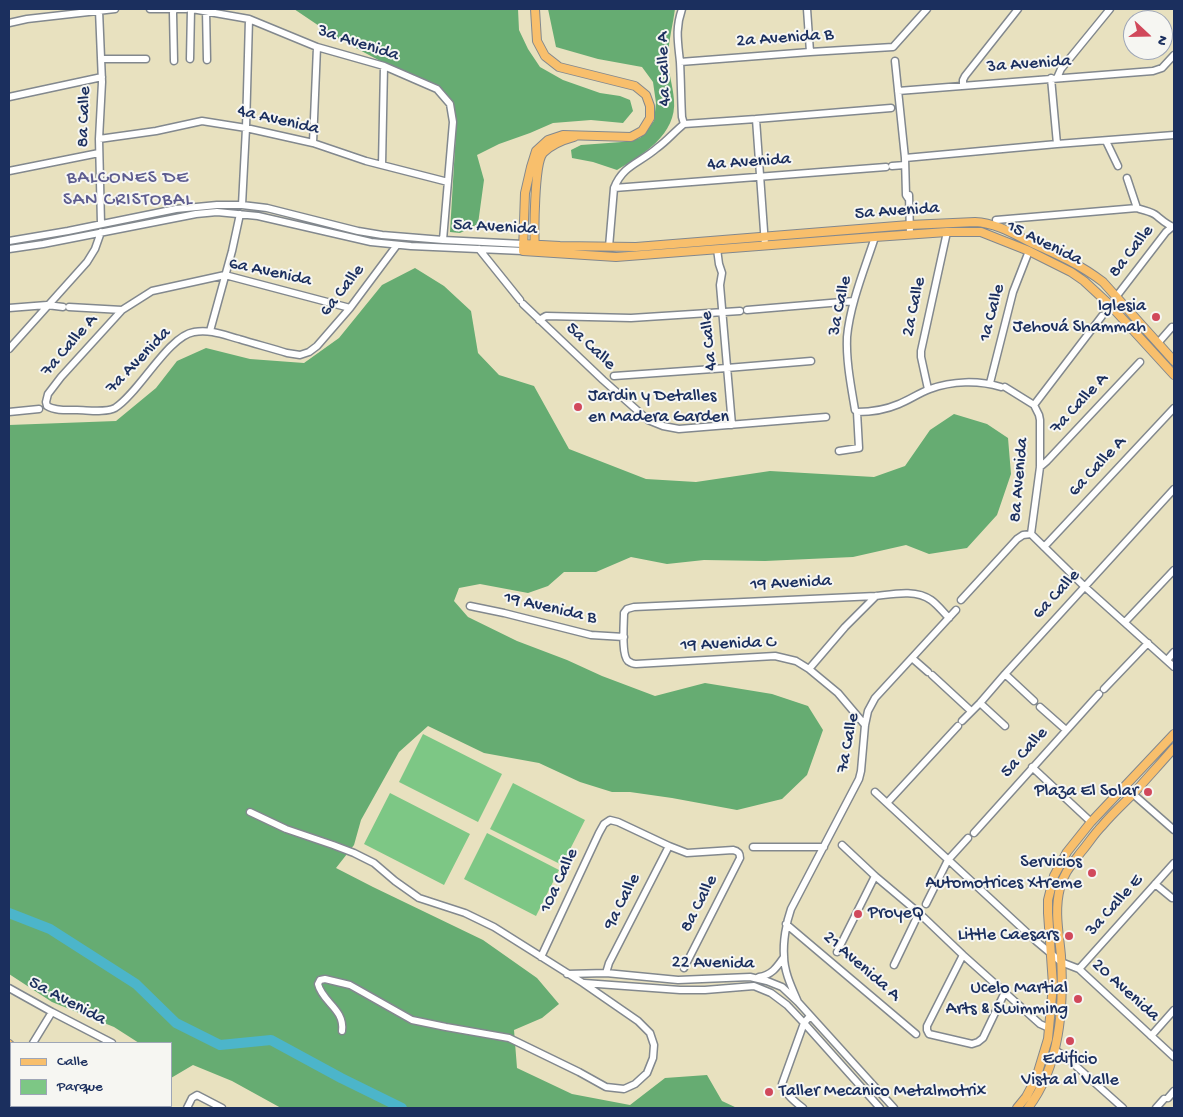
<!DOCTYPE html>
<html>
<head>
<meta charset="utf-8">
<style>
	body { margin:0 }
	#map { position:relative; width:1183px; height:1117px; overflow:hidden; background:#e8e1bf; font-family:"Gochi Hand",sans-serif }
	canvas { display:block }
	.frame { position:absolute; inset:0; border:10px solid #1b2f5e; pointer-events:none }
	.legend { position:absolute; left:10px; top:1042px; width:162px; height:65px; box-sizing:border-box; background:#f6f6f2; border:1px solid #9ea6b7; margin:0; padding:6px 9px; list-style:none; font-size:15px; color:#1b2f5e }
	.legend li { display:flex; align-items:center; gap:10px; height:25px }
	.legend b { width:25px; border:1px solid #9ea6b7 }
	.north { position:absolute; left:1123px; top:10px; width:50px; height:50px; box-sizing:border-box; background:#f6f6f2; border:1px solid #9ea6b7; border-radius:50%; rotate:111deg; font-size:14px; font-weight:700; line-height:20px; text-align:center; color:#1b2f5e }
	.north::after { content:''; display:block; margin:auto; width:18px; height:22px; background:#d1495b; clip-path:polygon(50% 0,100% 100%,50% 72%,0 100%) }
</style>
</head>
<body>
<div id="map">
<canvas width="1183" height="1117"></canvas>
<div class="frame"></div>
<ul class="legend">
<li><b style="height:6px;background:#f8bf6c"></b>Calle</li>
<li><b style="height:14px;background:#7dc785"></b>Parque</li>
</ul>
<div class="north">N</div>
</div>
<script>
const ctx = document.querySelector('canvas').getContext('2d');
ctx.lineJoin = 'round';
function fillPath(path, color) { ctx.fillStyle = color; ctx.fill(path, 'evenodd'); }
function trace(path, color, width, dash) { ctx.strokeStyle = color; ctx.lineWidth = width; ctx.lineCap = dash ? 'butt' : 'round'; ctx.setLineDash(dash || []); ctx.stroke(path); }
function label(font, color, halo, rows, align = 'center') {
  ctx.font = font + ' "Gochi Hand",sans-serif'; ctx.lineWidth = 4; ctx.setLineDash([]); ctx.textBaseline = 'middle'; ctx.strokeStyle = halo; ctx.fillStyle = color; for (const [text, x, y, turn = 0] of rows) {
    ctx.save(); ctx.translate(x, y); ctx.rotate((+turn || 0) * Math.PI / 180); ctx.textAlign = isNaN(turn) ? turn : align; if (halo) ctx.strokeText(text, 0, 0); ctx.fillText(text, 0, 0); ctx.restore();
  }
}
fillPath(new Path2D(`
	M423,734l79,40 -24,48 -79,-40z
	M513,783l72,37 -23,45 -72,-36z
	M390,793l80,41 -26,51 -80,-41z
	M487,833l72,37 -23,46 -72,-37z`), '#7dc785');
fillPath(new Path2D(`
	M294,9h224l1,21 9,19 12,18 23,13 37,13 20,3 10,4 3,11 -10,12 -32,-3 -38,3 -23,10 -31,11 -22,11 7,25 -6,44 -18,9 -10,-1 6,-101 -6,-33 -113,-60z
	M548,9h127c-2,15 -6,30 -7,45 -1,15 5,31 6,46 3,34 -31,55 -57,70l-24,-8 -21,-4 -1,-8 10,-5 41,-3 18,-4 14,-17 2,-18 -3,-21 -11,-15 -44,-8 -42,-12z
	M415,268l29,18 27,25 7,42 21,22 35,11 35,63 77,30 50,3 74,-11 104,6 31,-11 25,-36 24,-16 33,10 21,14 3,36 -14,41 -30,33 -38,6 -23,-9 -53,12 -88,4 -61,-1 -37,4 -36,-7 -35,15h-32l-16,14 -20,7 -48,-9 -21,4 -5,13 14,16 49,24 50,19 35,16 53,20 50,-13 67,11 36,12 15,24 -16,45 -25,24 -45,11 -65,-12 -42,-6h-18l-32,-10 -41,-19 -55,-10 -56,-27 -29,26 -38,68 -7,25 -18,23 37,19 110,53 54,38 22,26 -17,14 -28,12 3,38 55,26 58,11 35,-27 42,-3 15,26 15,7h-456l-49,-27 -39,-16 -22,13v-35h-32l-25,-16 -62,-25 -43,-28v-549l107,-4 40,-33 21,-27 29,-13 44,11 54,4 35,-25 43,-53z`), '#66ac72');
trace(new Path2D(`
	M9,913l41,16 86,55 40,39 44,22 51,-5 70,38 61,30`), '#4cb5ca', 10);
const minor = new Path2D(`
	M150,9h36
	M174,9l-1,4 1,48
	M192,9l57,10 68,28 67,19 53,23 13,15 3,18 -10,118
	M807,9l3,43
	M99,10l3,72 -3,57 2,85
	M206,10l1,50
	M9,23l18,-4 88,-10
	M101,59h45
	M190,59l1,-50
	M895,61l10,97 1,37 2,3
	M680,62l130,-10 83,-5 34,-38
	M1051,78l6,66
	M1057,78l4,-9 49,-60
	M963,85v-5l2,-4 53,-67
	M898,91l255,-20 9,-3 12,-13
	M9,97l93,-20
	M756,119l9,126
	M684,124l72,-5 135,-11
	M99,139l57,-8 46,-10 44,7 67,15 53,18 82,21
	M1106,141l12,25
	M313,143l4,-96
	M905,158l152,-14 117,-9
	M382,165l2,-99
	M892,166l13,-1
	M9,171l90,-18
	M1127,178l10,30
	M614,188l272,-21
	M909,195l1,39
	M242,205l4,-77 3,-109
	M996,220l141,-12c7,3 14,3 20,8 5,4 10,9 17,11
	M9,241l59,-10 108,-22 41,-4h25l25,3 91,23 24,4 61,5 80,4
	M609,247l5,-59c9,-23 26,-25 43,-40 10,-7 17,-16 27,-24l-2,-7c-1,-18 -1,-37 -2,-55 -2,-20 -5,-33 2,-53
	M9,249l34,-5 153,-30 21,-2 41,4 113,26 40,4 112,5
	M479,249l41,51
	M717,249l2,15 3,9 -2,12 12,140
	M1116,297l50,-65 6,-5
	M523,304l80,76 45,40 15,6 16,3 147,-12
	M69,307l53,3 30,-19 73,-16 125,33
	M9,308l38,-3 16,2
	M122,310l-61,67 -13,17 -2,8 1,4c8,5 20,4 30,4 10,0 29,3 38,-2 24,-15 53,-72 79,-76 16,-3 30,3 45,7 16,5 32,9 48,14l13,2 9,-3 8,-6 33,-38 47,-63
	M747,310l107,-9
	M539,320l7,-4 85,2 109,-7
	M210,331l22,-80 8,-37
	M1158,343l14,-16
	M9,349l78,-87 8,-13 6,-17
	M614,376l113,-8 84,-7
	M990,383l23,-91 16,-41
	M1005,387l29,18 5,10 1,5v47l-9,67
	M928,389l-7,-32v-6l26,-119
	M1034,405l68,-89
	M9,412l30,-3
	M857,412c14,0 28,-2 42,-8 10,-4 20,-11 31,-15 22,-8 48,-9 71,-2
	M839,451l20,-3 -2,-36 -2,-2c-4,-24 -9,-49 -8,-73 3,-33 18,-69 28,-100
	M1040,467l7,-6 93,-99
	M1031,534l54,53 89,80
	M1044,547l130,-139
	M961,600l56,-61 6,-4 8,-1
	M470,606l34,7 87,22 33,2
	M1125,622l49,-52
	M912,658l16,14
	M1167,660l7,-8
	M809,669l36,-42 31,-31
	M1005,674l29,27
	M932,675l39,36
	M1104,689l44,-46
	M980,703l25,23
	M1040,707l26,23
	M962,721l18,-18 25,-29 169,-185
	M865,725l-27,-32 -29,-24 -13,-8 -21,-5 -139,8c-3,0 -5,-1 -8,-3 -7,-6 -4,-38 -4,-48l3,-4 7,-2 242,-11c17,-2 40,-7 55,4 7,5 12,12 18,18
	M1032,767l59,55
	M875,792l161,149 25,21 18,7 95,88
	M1133,794l41,36
	M887,803l71,-77
	M250,812l36,17 47,16 21,8 20,10 21,18 24,17 46,15 29,14 89,56 55,38 12,12 4,12 -1,13 -6,15 -12,11 -11,5 -18,-2 -27,-15 -70,-34 -63,-11 -34,-7 -62,-35 -25,-6 -5,1 -2,4c4,18 27,25 24,47
	M974,833l125,-139
	M842,845l33,31 44,37 44,42 77,69 9,4
	M753,847h71
	M1155,884l17,14
	M926,904l22,-44 20,-22
	M786,924l130,110
	M837,952l38,-76
	M963,955l-36,71v4l2,4 43,10 6,-2 5,-4 22,-46
	M541,957l58,-124 5,-9 6,-4 8,2 51,24 18,7 46,-3c5,1 7,3 7,8l-56,110
	M894,965l25,-52
	M1079,969l95,-106
	M606,973l3,-10 60,-117
	M567,974l39,-1 72,7 72,-3 17,4 15,6 16,15 96,106
	M759,977c13,-2 18,-10 25,-20
	M584,983l96,7h25l49,-4 17,7 16,12 17,18 76,85
	M9,988l43,24 60,31
	M798,1002c-6,-14 -14,-30 -14,-46 -1,-14 2,-33 7,-47l68,-130 2,-8 4,-46 3,-14 7,-13 81,-88
	M1151,1036l23,-26
	M33,1043l19,-31
	M1055,1050l12,8 56,50
	M1168,1098l6,-7
	M19,1106v2
	M187,1108l5,-10 5,-3 25,13
	M803,1108c-8,-6 -19,-15 -21,-24l22,-61 6,-7
	M1156,1108l8,-9`);
const major = new Path2D(`
	M535,9l2,32 8,15 14,11 76,19 11,9 4,11v12l-8,13 -11,6 -68,-2 -15,5 -12,11 -5,16 -6,26 -2,58 93,6 259,-20 72,-5h34l48,19 42,21 13,9 26,24 64,70
	M523,244l37,2 76,1 273,-22 66,-3c21,1 39,12 57,21 25,11 49,22 71,39l71,79
	M535,250c-1,-16 -1,-86 8,-97 9,-9 20,-13 31,-16
	M9,1044l2,2
	M9,1055l2,1
	M100,1106l5,2
	M117,1106l5,2
	M1017,1108l9,-11 7,-13 5,-12 10,-33 5,-54 -5,-72v-13l6,-24 13,-24 24,-30 83,-88
	M1028,1108c32,-42 36,-100 33,-152 -2,-23 -7,-45 -1,-68 3,-14 12,-24 21,-36 7,-8 13,-18 21,-26 10,-12 21,-22 32,-33 13,-15 27,-30 40,-45`);
trace(minor, '#82888e', 9);
trace(major, '#82888e', 10);
trace(minor, '#fff', 6);
trace(major, '#f8bf6c', 8);
for (const [x, y, r, color] of [
	[1156,317,5,"#d1495b"],
	[578,407,5,"#d1495b"],
	[1148,792,5,"#d1495b"],
	[1092,873,5,"#d1495b"],
	[858,914,5,"#d1495b"],
	[1069,936,5,"#d1495b"],
	[1078,999,5,"#d1495b"],
	[1070,1041,5,"#d1495b"],
	[769,1092,5,"#d1495b"]
]) { const dot = new Path2D(); dot.arc(x, y, r, 0, 2 * Math.PI); ctx.fillStyle = color; ctx.fill(dot); trace(dot, '#f6f6f2', 2); }
label('18px', '#1b2f5e', '#f6f6f2', [
	["2a Avenida B",785,39,-4],
	["3a Avenida",358,44,18],
	["3a Avenida",1029,65,-4],
	["4a Calle A",665,69,-92],
	["8a Calle",85,117,-88],
	["4a Avenida",278,121,13],
	["4a Avenida",749,163,-4],
	["5a Avenida",897,212,-4],
	["5a Avenida",495,228,3],
	["15 Avenida",1044,244,26],
	["8a Calle",1132,252,-52],
	["6a Avenida",270,273,12],
	["6a Calle",343,291,-52],
	["3a Calle",841,306,-78],
	["2a Calle",915,307,-78],
	["1a Calle",993,313,-75],
	["4a Calle",710,341,-95],
	["7a Calle A",70,346,-49],
	["5a Calle",590,347,43],
	["7a Avenida",139,361,-46],
	["7a Calle A",1080,404,-47],
	["6a Calle A",1098,467,-47],
	["8a Avenida",1020,480,-85],
	["19 Avenida",791,584,-3],
	["6a Calle",1057,595,-47],
	["19 Avenida B",550,609,13],
	["19 Avenida C",728,645,-2],
	["7a Calle",849,743,-79],
	["5a Calle",1025,753,-48],
	["10a Calle",560,881,-65],
	["9a Calle",623,902,-63],
	["8a Calle",700,904,-63],
	["3a Calle E",1115,906,-48],
	["22 Avenida",713,964,1],
	["21 Avenida A",861,967,41],
	["20 Avenida",1125,991,42],
	["5a Avenida",67,1002,28]
]);
label('18px', '#1b2f5e', '#f6f6f2', [
	["Iglesia",1146,307],
	["Jehová Shammah",1146,328],
	["Jardin y Detalles",588,397,"left"],
	["en Madera Garden",588,418,"left"],
	["Plaza El Solar",1138,792],
	["Servicios",1082,863],
	["Automotrices Xtreme",1082,884],
	["ProyeQ",868,914,"left"],
	["Little Caesars",1059,936],
	["Ucelo Martial",1068,989],
	["Arts & Swimming",1068,1010],
	["Edificio",1070,1060,"center"],
	["Vista al Valle",1070,1081,"center"],
	["Taller Mecanico Metalmotrix",779,1092,"left"]
], 'right');
ctx.letterSpacing = '1px';
label('19px', '#5e5d90', '#f6f6f2', [
	["BALCONES DE",128,179],
	["SAN CRISTOBAL",128,201]
]);
ctx.letterSpacing = '0px';
</script>
</body>
</html>
